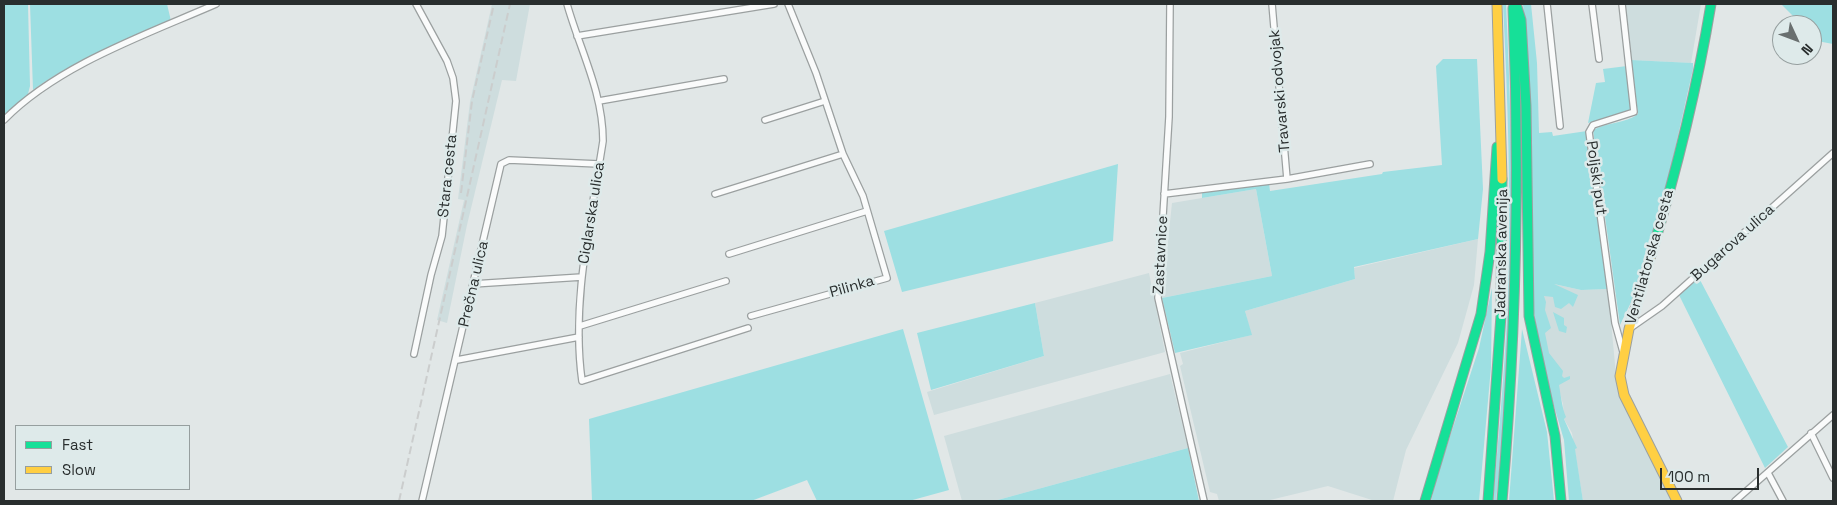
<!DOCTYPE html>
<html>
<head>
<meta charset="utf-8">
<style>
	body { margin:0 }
	#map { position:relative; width:1837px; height:505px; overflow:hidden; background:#e1e7e7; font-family:"Space Grotesk",sans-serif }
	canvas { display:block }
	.frame { position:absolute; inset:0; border:5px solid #292e2e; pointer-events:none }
	.legend { position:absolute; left:15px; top:425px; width:175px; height:65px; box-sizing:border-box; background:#deeaea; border:1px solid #969f9f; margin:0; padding:6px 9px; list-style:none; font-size:15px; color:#292e2e }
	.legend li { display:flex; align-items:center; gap:10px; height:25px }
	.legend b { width:25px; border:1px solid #969f9f }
	.north { position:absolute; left:1772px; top:15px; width:50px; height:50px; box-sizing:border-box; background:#deeaea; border:1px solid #969f9f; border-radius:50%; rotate:133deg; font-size:14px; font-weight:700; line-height:20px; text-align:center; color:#292e2e }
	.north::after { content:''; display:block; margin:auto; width:18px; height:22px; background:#696f6f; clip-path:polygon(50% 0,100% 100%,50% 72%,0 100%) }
	.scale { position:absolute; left:1660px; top:468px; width:99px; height:22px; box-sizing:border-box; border:2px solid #292e2e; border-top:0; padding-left:6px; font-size:15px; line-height:18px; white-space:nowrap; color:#292e2e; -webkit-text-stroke:4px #deeaea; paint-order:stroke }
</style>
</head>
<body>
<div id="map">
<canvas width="1837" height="505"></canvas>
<div class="frame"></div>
<ul class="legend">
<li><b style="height:6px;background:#16e098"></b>Fast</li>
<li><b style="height:6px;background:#ffcf43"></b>Slow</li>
</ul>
<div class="north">N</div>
<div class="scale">100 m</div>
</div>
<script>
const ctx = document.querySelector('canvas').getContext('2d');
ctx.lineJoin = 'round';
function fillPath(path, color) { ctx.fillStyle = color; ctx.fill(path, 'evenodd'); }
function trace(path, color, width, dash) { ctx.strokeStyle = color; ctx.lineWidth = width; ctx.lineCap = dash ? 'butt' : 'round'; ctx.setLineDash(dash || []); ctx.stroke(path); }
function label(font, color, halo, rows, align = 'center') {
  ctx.font = font + ' "Space Grotesk",sans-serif'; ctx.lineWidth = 5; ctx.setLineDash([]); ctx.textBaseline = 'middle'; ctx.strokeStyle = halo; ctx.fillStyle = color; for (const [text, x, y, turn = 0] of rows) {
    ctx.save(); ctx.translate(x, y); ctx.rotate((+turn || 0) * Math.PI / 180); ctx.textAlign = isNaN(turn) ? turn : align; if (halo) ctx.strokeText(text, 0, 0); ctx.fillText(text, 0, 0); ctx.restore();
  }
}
fillPath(new Path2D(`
	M492,4h38l-14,77 -14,-1 -35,145 -20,98 -10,-3 27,-120 -6,-1 12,-97z
	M1625,4h76l-10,59 -60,-3z
	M1256,189l16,87 -110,22 10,-95z
	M1478,239l-4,46 -16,58 -52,107 -13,51h-18l-47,-15 -62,15h-47l-2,-7 -7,-2 -30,-126 3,-2 -3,-11 71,-18 -6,-24 110,-32 -1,-11z
	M1149,273l16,79 -231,63 -7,-23 117,-36 -9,-53z
	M1549,283l32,7 27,-1 9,97 56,115h-90l-11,-68 -8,-14 -1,-15 -17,-59 -6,-43z
	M1170,374l18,74 -194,53h-32l-18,-65z`), '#ceddde');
fillPath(new Path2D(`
	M4,4h24l2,82 -2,8 -24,24z
	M30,4h137l4,17c-46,21 -97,39 -138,69z
	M1503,4h3c8,165 10,332 -10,497h-3c6,-68 12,-136 15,-205 3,-97 0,-195 -5,-292z
	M1523,4h8l6,59 2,70 13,-1 1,4 34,-5 21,158 -27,1 -27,-6 24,11 -5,12 -4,-4 -8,6 -6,-2 -2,-10 -9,-1 2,6 -1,8 6,18 -6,5 4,20 14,18 -1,5 2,2 6,-2v3l-11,6c2,11 3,23 7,32l-2,2 13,29 -2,1 8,52h-14l-5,-61 -22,-75 -10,-65 -1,-151 -2,-72z
	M1781,4h52v40l-21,-4v-15h-13v-3z
	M1443,59h34l6,130 -5,50 -124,28 1,12 -110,32 7,24 -77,18 -13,-55 110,-22 -16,-87 -54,9v-6l67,-9 1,8 112,-17 1,-2 59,-7 -6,-99z
	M1631,60l62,3v6l-29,129 -27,92 -17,35 -27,-195c14,-8 32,-6 45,-16z
	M1627,66l5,44 -44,13 8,-40 9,-1 -2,-13z
	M1118,164l-5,77 -211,51 -18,-61z
	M1699,278l89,169 -23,21 -86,-173z
	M1492,288l-1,79 -12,134h-48l7,-28 41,-125z
	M1035,303l9,53 -113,34 -14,-57z
	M1553,312l11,6v7l3,2 -1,6 -7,-2z
	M903,329l46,161 -40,11h-92l-10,-21 -56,21h-159l-3,-82z
	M1522,329l25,103 7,69h-45z
	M1188,448l11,53h-205z`), '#9ddfe2');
const street = new Path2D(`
	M567,4c13,46 36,88 36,137 -12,79 -32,161 -21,240l166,-53
	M1170,4l-1,113 -11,181 46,203
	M1272,4l15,175
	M1547,4l13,122
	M1592,4l7,55
	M1622,4l12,108 -41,13 -4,7 26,191 8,29
	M577,36l197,-32
	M599,101l125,-22
	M4,120c54,-55 141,-85 212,-116
	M765,120l60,-19
	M715,194l128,-40
	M1164,194l123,-15 83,-15
	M729,254l138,-43
	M473,284l109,-7
	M751,316l136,-38 -24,-82 -20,-42 -27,-81 -28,-69
	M580,326l146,-45
	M1629,329l33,-23 171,-153
	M414,354l17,-79 11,-39 14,-135 -3,-23 -6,-17 -31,-57
	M457,360l122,-23
	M1811,433l22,45
	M1768,473l15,28
	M422,501l79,-337 8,-4 90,4
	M1735,501l98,-86`);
const fast = new Path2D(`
	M1516,4l5,16 5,86 3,210 26,120 6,65
	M1651,255c25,-82 46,-166 60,-251
	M1425,501l56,-187 9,-62 7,-105
	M1488,501l13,-186 1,-136
	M1502,501c14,-164 18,-328 11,-493`);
const slow = new Path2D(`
	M1497,4l5,175
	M1651,255l-22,74 -9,47 4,19 53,106`);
trace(street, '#9ba0a0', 8);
trace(fast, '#9ba0a0', 11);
trace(slow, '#9ba0a0', 11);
trace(street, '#fafbfb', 5.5);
trace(fast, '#16e098', 9);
trace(slow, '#ffcf43', 9);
trace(new Path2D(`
	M461,193l11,-92 22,-97
	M399,501l111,-497`), '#cbcdcd', 2, [8, 4]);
label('15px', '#292e2e', '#deeaea', [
	["Travarski odvojak",1280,91,-95],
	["Stara cesta",448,176,-84],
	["Poljski put",1596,178,82],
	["Ciglarska ulica",592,213,-81],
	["Bugarova ulica",1733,243,-42],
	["Jadranska avenija",1502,253,-89],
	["Zastavnice",1161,255,-87],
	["Ventilatorska cesta",1650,257,-74],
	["Prečna ulica",474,284,-77],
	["Pilinka",852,287,-16]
]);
</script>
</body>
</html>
